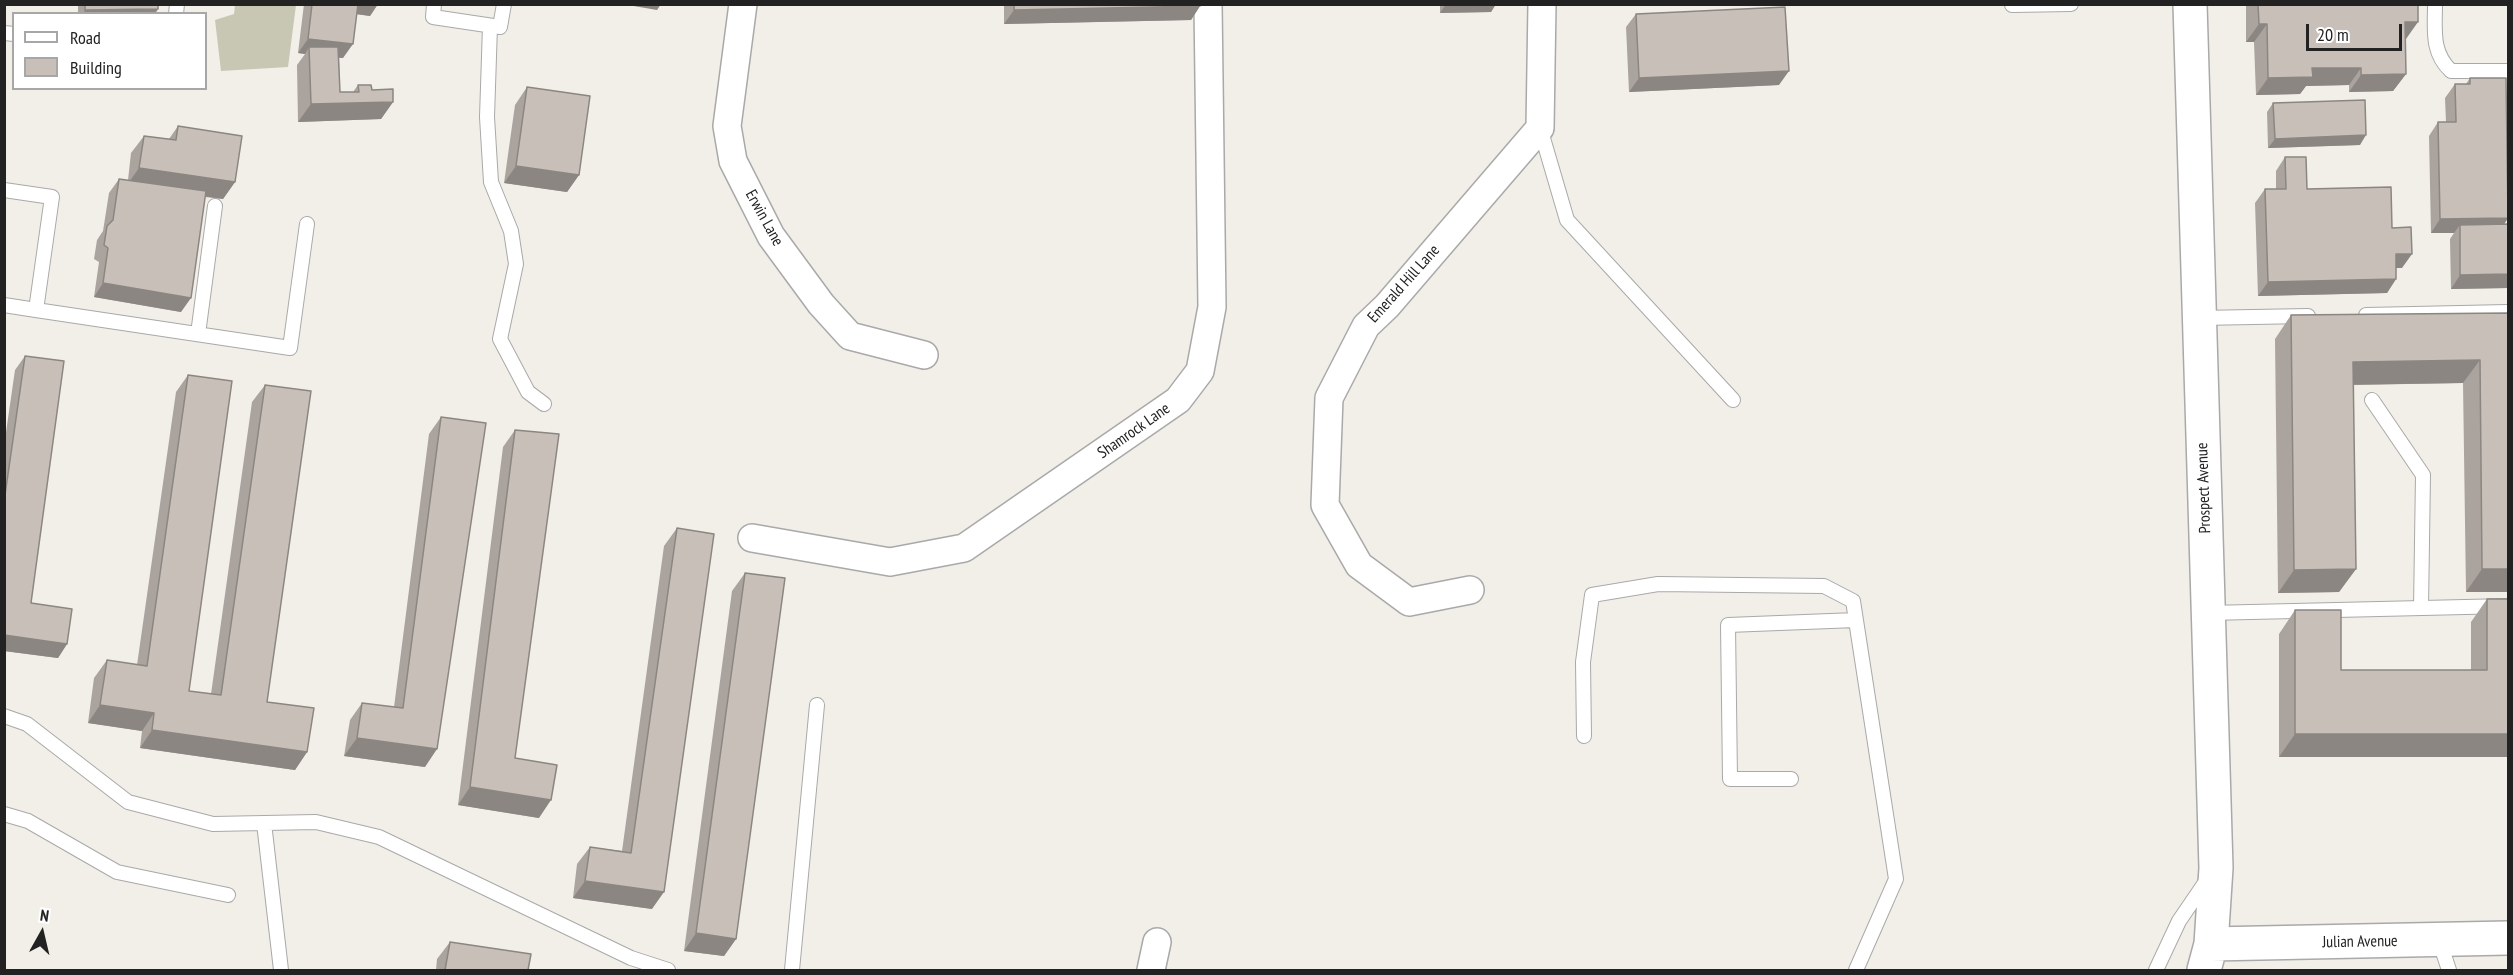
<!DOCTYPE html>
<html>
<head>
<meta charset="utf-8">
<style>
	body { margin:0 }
	#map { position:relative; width:2513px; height:975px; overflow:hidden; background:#f2efe9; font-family:"PT Sans Narrow",sans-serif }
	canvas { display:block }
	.frame { position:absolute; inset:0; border:6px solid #222; pointer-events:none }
	.legend { position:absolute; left:12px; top:12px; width:195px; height:78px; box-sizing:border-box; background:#fff; border:2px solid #a7a7a7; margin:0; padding:8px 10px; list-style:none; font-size:18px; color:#222 }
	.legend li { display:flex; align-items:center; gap:12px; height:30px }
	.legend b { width:30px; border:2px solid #a7a7a7 }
	.north { position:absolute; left:12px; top:903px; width:60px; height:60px; -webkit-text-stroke:4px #fff; paint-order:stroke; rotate:8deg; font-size:16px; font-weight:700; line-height:24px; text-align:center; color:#222 }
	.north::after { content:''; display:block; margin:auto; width:21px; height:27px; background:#222; clip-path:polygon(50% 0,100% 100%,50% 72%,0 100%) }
	.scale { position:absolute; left:2306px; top:24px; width:96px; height:27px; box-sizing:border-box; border:3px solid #222; border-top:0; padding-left:8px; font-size:18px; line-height:21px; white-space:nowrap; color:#222; -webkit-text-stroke:4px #fff; paint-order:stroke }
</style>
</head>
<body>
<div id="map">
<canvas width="2513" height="975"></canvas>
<div class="frame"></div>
<ul class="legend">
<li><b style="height:8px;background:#fff"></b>Road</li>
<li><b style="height:16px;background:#c7bfb8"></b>Building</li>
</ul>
<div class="north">N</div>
<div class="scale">20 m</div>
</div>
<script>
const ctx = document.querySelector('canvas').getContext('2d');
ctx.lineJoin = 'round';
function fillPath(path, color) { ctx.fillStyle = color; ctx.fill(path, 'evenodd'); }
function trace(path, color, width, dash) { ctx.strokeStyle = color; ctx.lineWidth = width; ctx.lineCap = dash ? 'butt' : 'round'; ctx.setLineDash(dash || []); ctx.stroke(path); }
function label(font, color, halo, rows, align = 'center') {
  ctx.font = font + ' "PT Sans Narrow",sans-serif'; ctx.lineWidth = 4.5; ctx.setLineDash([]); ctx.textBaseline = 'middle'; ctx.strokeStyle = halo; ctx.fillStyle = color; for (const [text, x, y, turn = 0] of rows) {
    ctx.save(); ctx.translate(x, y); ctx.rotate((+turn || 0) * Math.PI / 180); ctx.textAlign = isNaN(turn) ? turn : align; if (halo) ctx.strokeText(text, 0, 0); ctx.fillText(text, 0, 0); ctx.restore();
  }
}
fillPath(new Path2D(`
	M235,5h61l-8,62 -67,4 -6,-51 19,-6z`), '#c7c7b4');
const service = new Path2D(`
	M434,4l-1,13 67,10 4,-23
	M2435,4c0,26 -4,48 16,67h57
	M2012,5l59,-1
	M176,14l1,-10
	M490,26l-3,91 4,65 20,49 5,33 -16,75 28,53 16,12
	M4,33l10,1
	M1540,128l27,92 166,180
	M4,190l48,7 -16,113 254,38 17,-124
	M4,305l32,5
	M2366,315l142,-3
	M2199,318l109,-2
	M198,334l17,-128
	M2372,400l51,75 -2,133
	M2208,613l300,-7
	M4,716l23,8 101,78 85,22 103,-2 63,15 252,121 37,12
	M1584,736l-1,-74 9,-67 66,-11 166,2 29,15 43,278 -40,91
	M1791,779h-61l-2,-154 128,-5
	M4,814l24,7 89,51 111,23
	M264,823l17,147
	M2439,940l10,30
	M792,970l25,-265
	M2156,970l23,-49 28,-41`);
const minor = new Path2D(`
	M743,4l-16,122 6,35 38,75 50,68 29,32 74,19
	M752,538l138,24 74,-14 214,-148 22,-29 12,-64 -4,-303
	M1470,590l-61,12 -50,-37 -34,-60 4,-107 37,-72 21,-20 153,-178 2,-124
	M1151,970l6,-28`);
const tertiary = new Path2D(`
	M2190,4l26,864 -5,76 -7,26
	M2211,944l297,-6`);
trace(service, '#a9a9a9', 16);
trace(minor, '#a9a9a9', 30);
trace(tertiary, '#a9a9a9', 36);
trace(service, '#fff', 14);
trace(minor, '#fff', 27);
trace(tertiary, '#fff', 33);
fillPath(new Path2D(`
	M78,4h80l-3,10h-77z
	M304,4h74l-8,12 -14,-2 -13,44h-4l1,34h13l5,-7 14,5 21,12 -12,17 -83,3 -1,-57 8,-11 -7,-1z
	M1004,4h196v2l-9,14 -187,4z
	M1440,4h56l-5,8 -51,1z
	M2246,4h172l-12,35h-1l1,35 -13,17 -44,1v-7l-43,1 -6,8 -44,1 -2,-53h-8z
	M1636,14l143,71 -150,7 -3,-65z
	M2470,78l38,140 -4,6h4v64l-57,1 -1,-50 4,-6h-23l-2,-97 9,-14h8l-1,-24 10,-14h11z
	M527,87l52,88 -12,17 -63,-9 11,-78z
	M2273,103l87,42 -92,3 -1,-36z
	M178,126l57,56 -12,17 -18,-2 -24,115 -87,-15 5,-35 -5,-3 3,-19 6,-9 6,-38 10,-14 9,1 3,-27 13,-17 25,3z
	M2285,157l22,32 85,39 10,40h-6v11l-9,14 -129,3 -3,-93 10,-14h11v-18z
	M2508,313v279h-42l-3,-209 -110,2 3,184 -17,23 -61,1 -3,-254 16,-24z
	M25,356l6,247 36,41 -9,14 -54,-7v-205l11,-76z
	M188,375l1,316 22,3 41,-292 13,-17 2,317 40,50 -12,18 -155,-22 2,-17 -54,-8 6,-45 13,-18 30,5 39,-273z
	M441,417l-16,350 -81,-11 6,-36 12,-17 32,4 35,-273z
	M515,430v328l24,60 -81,-13 45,-358z
	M677,528l-25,381 -79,-11 4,-34 13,-17 32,4 42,-305z
	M745,573l-9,366 -12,17 -40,-5 48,-360z
	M2487,599l21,158h-229v-123l16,-24 46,60h130v-48z
	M450,942l78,28h-92l1,-11z`), '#aba49e');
fillPath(new Path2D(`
	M355,4h23l-8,12 -21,-3z
	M622,4h39l-4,6z
	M1446,4h50l-5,8 -51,1z
	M1200,6l-9,14 -187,4 10,-14z
	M158,9l-3,5h-72l2,-4z
	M2405,22h13l-12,17h-13z
	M2259,24h8l-13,18h-8z
	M308,39l45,5 -10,14 -34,-4v-7l-4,7 -7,-1z
	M2312,68h49l-12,17 -43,1 -6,8 -44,1 12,-17z
	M1789,71l-10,14 -150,7 10,-14z
	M2406,74l-13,17 -44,1 12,-17z
	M393,102l-12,17 -83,3 13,-18z
	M2366,135l-6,10 -92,3 7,-9z
	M516,166l63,9 -12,17 -63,-9z
	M139,168l96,14 -12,17 -96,-14z
	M2508,218l-9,14 -39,-7 -6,8h-23l9,-14z
	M2396,254h16l-10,14h-16z
	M2508,274v14l-57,1 9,-14z
	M2396,279l-9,14 -129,3 10,-14z
	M103,283l88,15 -10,14 -87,-15z
	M2480,360l-17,23 -126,2 16,-23z
	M2356,569l-17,23 -61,1 16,-23z
	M2482,569h26v23h-42z
	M4,635l63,9 -9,14 -54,-7z
	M100,705l54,8 -12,18 -54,-8z
	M152,730l155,22 -12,18 -155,-22z
	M2295,734h213v23h-229z
	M357,738l80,11 -12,18 -81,-11z
	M470,787l81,13 -12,18 -81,-13z
	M585,881l79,11 -12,17 -79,-11z
	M696,933l40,6 -12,17 -40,-5z`), '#8b8681');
const building = new Path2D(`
	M85,4h73v5l-73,1z
	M312,4h46l-5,40 -45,-5z
	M1014,4h186v2l-186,4z
	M2258,4h160v18h-13l1,52 -45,1v-7h-49l1,9 -45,1 -1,-54h-8z
	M1785,7l4,64 -150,7 -3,-64z
	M309,47h29l2,45h19l-1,-7h13l1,5 21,-1v13l-82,2z
	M2470,78h36l2,140 -68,1 -2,-97h18l-1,-38h15z
	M527,87l63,9 -11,79 -63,-9z
	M2365,100l1,35 -91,4 -2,-36z
	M178,126l64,10 -7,46 -96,-14 5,-32 32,4z
	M2285,157h21l1,32 84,-2 1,41 19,-1 1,27h-16v25l-128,3 -3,-93h21z
	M119,179l87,12 -15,107 -88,-15 5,-35 -4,-3 3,-19 6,-6z
	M2508,224v50l-48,1v-50z
	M2508,313v256h-26l-2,-209 -127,2 3,207 -62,1 -3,-255z
	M25,356l39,5 -33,242 41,6 -5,35 -63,-9v-133z
	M188,375l44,6 -43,310 32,4 44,-310 46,6 -44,311 47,6 -7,44 -155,-22 2,-17 -54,-8 7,-45 40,6z
	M441,417l45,6 -49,326 -80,-11 5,-35 41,5z
	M515,430l44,4 -44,324 42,7 -6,35 -81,-13z
	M677,528l37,6 -50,358 -79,-11 5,-34 41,6z
	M745,573l40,5 -49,361 -40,-6z
	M2487,599h21v135h-213v-124h46v60h146z
	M450,942l81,12 -3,16h-83z`);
fillPath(building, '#c7bfb8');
trace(building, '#8b8681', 1.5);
label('16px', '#222', '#fff', [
	["Erwin Lane",764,218,61],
	["Emerald Hill Lane",1404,284,-48],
	["Shamrock Lane",1134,431,-35],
	["Prospect Avenue",2204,488,-92],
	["Julian Avenue",2360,942,-1]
]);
</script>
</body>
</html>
